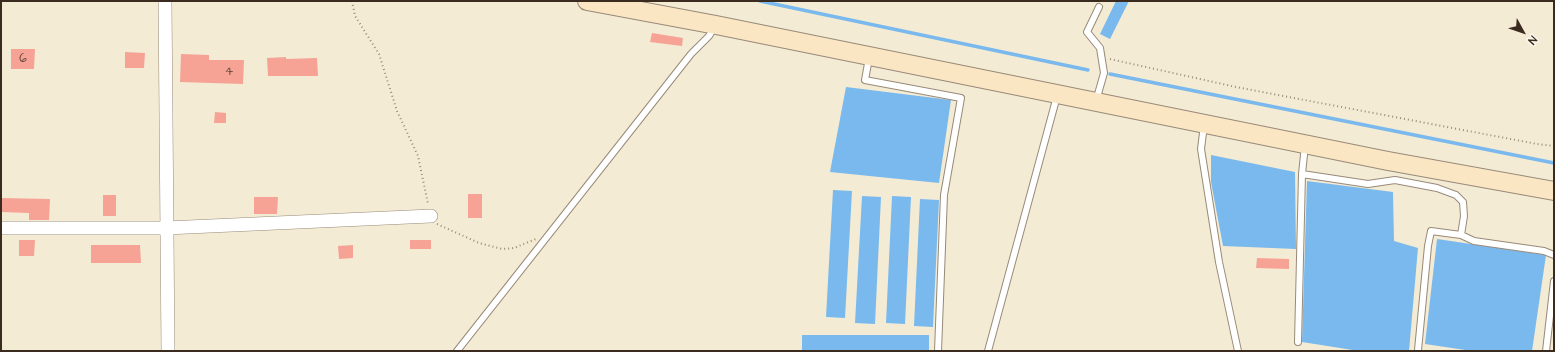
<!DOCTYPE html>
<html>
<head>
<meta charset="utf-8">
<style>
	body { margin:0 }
	#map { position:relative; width:1555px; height:352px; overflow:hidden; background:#f4ebd4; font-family:"Architects Daughter",sans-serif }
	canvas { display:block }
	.frame { position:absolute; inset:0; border:2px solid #3b2a1e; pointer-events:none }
	.north { position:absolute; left:1503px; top:12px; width:40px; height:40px; -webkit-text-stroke:3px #fbf7ec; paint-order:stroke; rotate:130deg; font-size:11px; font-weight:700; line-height:16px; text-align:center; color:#3b2a1e }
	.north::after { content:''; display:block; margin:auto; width:14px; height:18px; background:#3b2a1e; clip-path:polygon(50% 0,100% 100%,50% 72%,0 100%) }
</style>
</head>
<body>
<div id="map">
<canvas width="1555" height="352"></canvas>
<div class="frame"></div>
<div class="north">N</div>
</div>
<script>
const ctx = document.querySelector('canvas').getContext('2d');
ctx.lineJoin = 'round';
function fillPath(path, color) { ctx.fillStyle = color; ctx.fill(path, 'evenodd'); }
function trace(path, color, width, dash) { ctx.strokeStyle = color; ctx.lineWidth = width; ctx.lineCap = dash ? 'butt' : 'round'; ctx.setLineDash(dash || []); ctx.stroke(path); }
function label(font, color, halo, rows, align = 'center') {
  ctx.font = font + ' "Architects Daughter",sans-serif'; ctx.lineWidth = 3.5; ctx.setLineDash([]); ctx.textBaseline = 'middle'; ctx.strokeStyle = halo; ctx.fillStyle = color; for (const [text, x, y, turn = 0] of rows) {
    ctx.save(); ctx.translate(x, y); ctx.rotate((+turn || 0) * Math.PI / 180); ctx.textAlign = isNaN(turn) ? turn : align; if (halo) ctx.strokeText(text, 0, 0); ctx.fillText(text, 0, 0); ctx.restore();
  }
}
fillPath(new Path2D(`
	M1116,1h13l-19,38 -10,-5z
	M846,87l105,13 -12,83 -109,-11z
	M1211,155l84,17 1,77 -73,-3 -12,-64z
	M1307,181l86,11 1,49 24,7 -9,103h-50l-57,-9z
	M833,190l19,1 -7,127 -19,-1z
	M862,196l19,1 -6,127 -20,-1z
	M892,196l19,1 -6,127 -19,-1z
	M920,199l19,1 -6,127 -19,-1z
	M1437,239l109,16 -14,96h-60l-47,-7z
	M802,335h127v16h-127z`), '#7ab9ed');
trace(new Path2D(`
	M760,1l328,69
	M1110,74l444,89`), '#7ab9ed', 3.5);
fillPath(new Path2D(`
	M652,33l31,5 -1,8 -32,-4z
	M11,49h24l-1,20h-23z
	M125,52l20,1 -1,15h-19z
	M181,54l28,1v5h35l-1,24 -63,-2z
	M286,57v2l31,-1 1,18h-50l-1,-18z
	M215,112l11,1v10h-12z
	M468,194h14v24h-14z
	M103,195h13v21h-13z
	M254,197h24l-1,17h-23z
	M1,198l49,1 -1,21h-20v-7l-28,-1z
	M19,240h16l-1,16h-15z
	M410,240h21v9h-21z
	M91,245h49l1,18h-50z
	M353,245v13l-14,1 -1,-13z
	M1257,258l32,1v10l-33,-1z`), '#f6a396');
const lane = new Path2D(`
	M869,58l-4,22 96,18 -17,97 -6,156
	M1096,101l8,-28 -4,-25 -13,-16 12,-25
	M1204,125l-3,24 18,113 19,89
	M1302,174l66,10 27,-4 42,8 19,7 7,7 1,14 -3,19
	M1298,342l4,-168 3,-29
	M1418,350l10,-104 3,-15 30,4 13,6 70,10 10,4
	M457,351l234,-297 18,-18 6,-10
	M988,351l69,-255
	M1546,351l8,-70`);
const street = new Path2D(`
	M165,1l3,350
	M1,228h165l265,-12`);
const secondary = new Path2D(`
	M587,1l129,24 672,136 166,30`);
trace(lane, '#988a79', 8);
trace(street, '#988a79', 14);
trace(secondary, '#988a79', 20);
trace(new Path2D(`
	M352,1l3,15 24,38 18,57 21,45 10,48
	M1110,59l126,28 301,57 17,2
	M437,224l42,19 23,6 12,-1 22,-9`), '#988a79', 2, [1, 3]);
trace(lane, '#fff', 6);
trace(street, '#fff', 13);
trace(secondary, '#fbe6c4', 18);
label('12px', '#6a483c', null, [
	["6",23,59],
	["4",229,72]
]);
</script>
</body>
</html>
